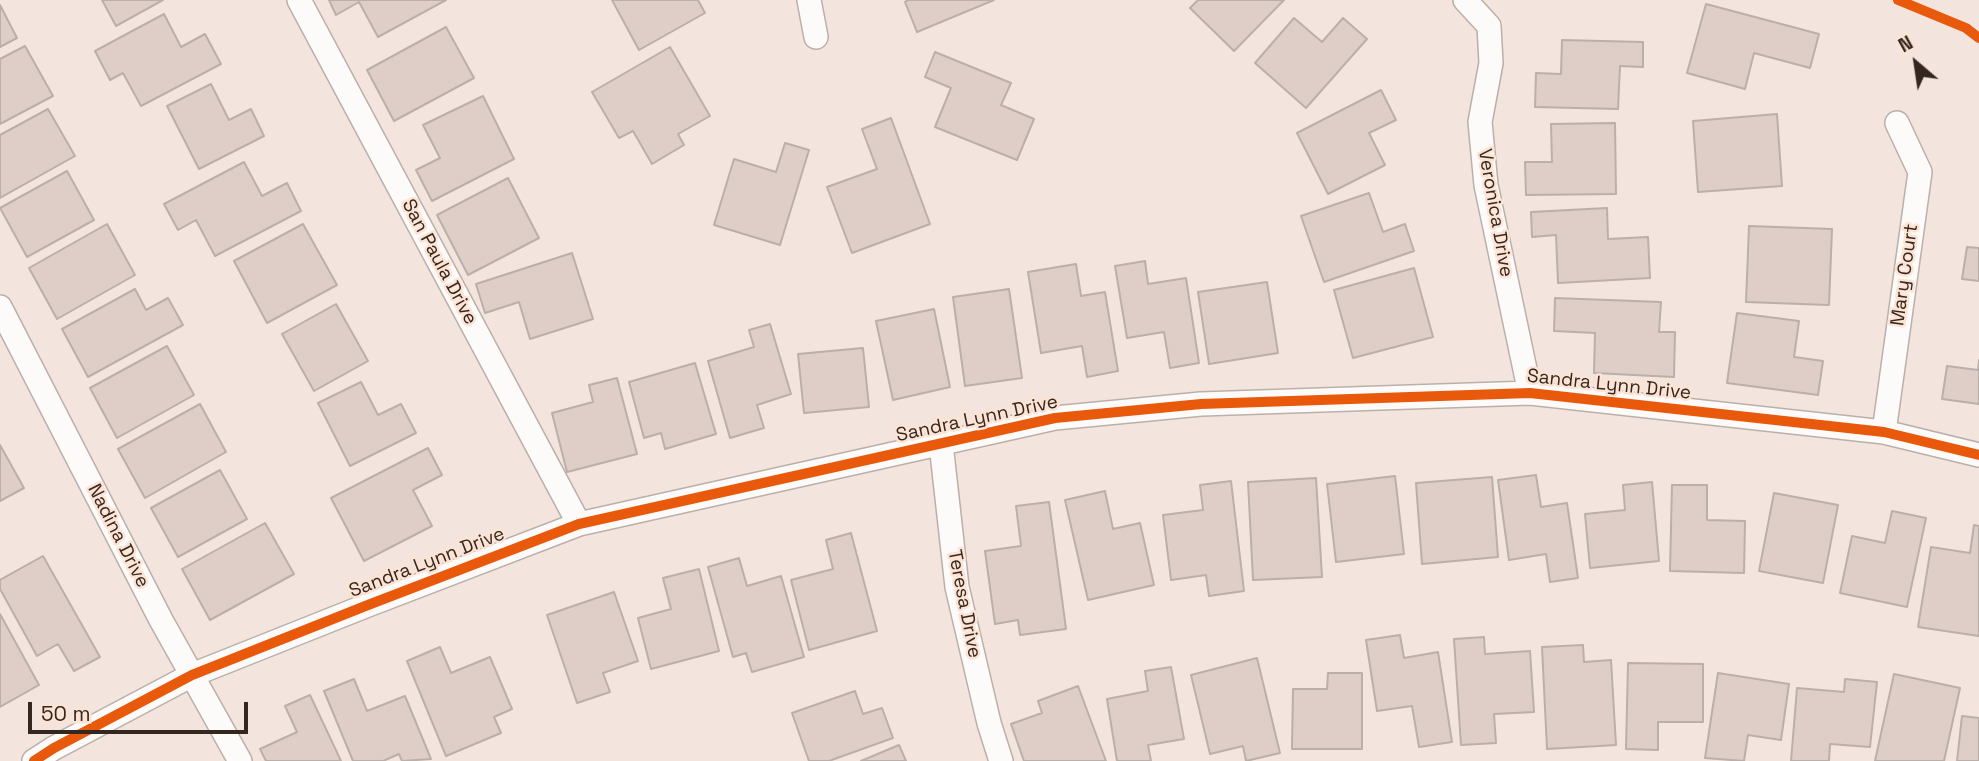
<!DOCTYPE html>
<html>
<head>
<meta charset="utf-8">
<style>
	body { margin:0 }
	#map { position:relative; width:1979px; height:761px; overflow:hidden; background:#f3e5dd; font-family:"Space Grotesk",sans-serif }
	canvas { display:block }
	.north { position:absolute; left:1881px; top:28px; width:70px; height:70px; -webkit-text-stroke:5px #fde3d3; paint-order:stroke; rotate:331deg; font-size:19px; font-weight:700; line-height:28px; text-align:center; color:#33271f }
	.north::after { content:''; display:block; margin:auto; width:24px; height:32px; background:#33271f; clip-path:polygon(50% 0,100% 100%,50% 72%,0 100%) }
	.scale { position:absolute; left:28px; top:702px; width:220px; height:32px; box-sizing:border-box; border:4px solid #33271f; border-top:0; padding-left:9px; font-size:21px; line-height:24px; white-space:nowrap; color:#33271f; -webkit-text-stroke:5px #fde3d3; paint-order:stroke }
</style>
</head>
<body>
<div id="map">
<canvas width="1979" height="761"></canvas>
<div class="north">N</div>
<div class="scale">50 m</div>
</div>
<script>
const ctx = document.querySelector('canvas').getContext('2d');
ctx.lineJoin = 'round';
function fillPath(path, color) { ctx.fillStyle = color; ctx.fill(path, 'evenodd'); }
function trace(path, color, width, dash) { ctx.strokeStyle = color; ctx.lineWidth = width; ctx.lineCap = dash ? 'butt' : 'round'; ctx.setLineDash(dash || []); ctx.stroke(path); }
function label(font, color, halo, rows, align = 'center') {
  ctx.font = font + ' "Space Grotesk",sans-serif'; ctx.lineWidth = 5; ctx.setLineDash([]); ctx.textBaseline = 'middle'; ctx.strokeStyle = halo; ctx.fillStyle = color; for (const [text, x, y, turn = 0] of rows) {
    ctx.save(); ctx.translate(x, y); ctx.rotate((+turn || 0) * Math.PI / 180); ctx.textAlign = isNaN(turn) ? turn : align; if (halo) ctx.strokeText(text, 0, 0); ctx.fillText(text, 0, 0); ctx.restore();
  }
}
const building = new Path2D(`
	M102,0h61l-47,26z
	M329,0h117l-68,37 -19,-35 -23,13z
	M612,0h86l7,13 -66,37z
	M908,0h86l-77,32 -12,-30z
	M1198,0h86l-50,51 -44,-43z
	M1706,4l113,30 -9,34 -56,-15 -9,36 -58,-16z
	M0,5l17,33 -17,9z
	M164,14l17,33 24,-13 16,30 -80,42 -18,-33 -13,7 -15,-29z
	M1294,18l28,24 21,-24 24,21 -61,69 -51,-45z
	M446,27l28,51 -80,43 -27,-51z
	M1562,40l81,2v25l-23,-1 -2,43 -83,-2 1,-34 25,1z
	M25,46l28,50 -53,28v-65z
	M670,47l40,69 -32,18 6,11 -32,19 -19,-33 -14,7 -27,-46z
	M935,52l76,31 -10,22 33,14 -17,41 -82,-33 16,-39 -26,-11z
	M211,84l18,36 22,-11 13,27 -65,33 -32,-63z
	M1381,90l15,30 -27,13 16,32 -57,29 -31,-61z
	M483,96l31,63 -82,42 -16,-31 24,-12 -17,-33z
	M48,109l27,47 -75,42v-63z
	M1777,114l5,72 -84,6 -5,-71z
	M891,118l39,106 -78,29 -25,-66 50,-18 -15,-40z
	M1615,123l1,71 -90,1 -1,-33h27l-1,-38z
	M785,143l24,7 -29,95 -66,-20 20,-66 42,13z
	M244,162l18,34 25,-13 14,28 -86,45 -19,-36 -18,10 -14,-26z
	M67,171l27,49 -67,37 -27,-49z
	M508,178l31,60 -71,37 -31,-60z
	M1369,193l14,39 22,-8 9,27 -90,31 -23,-66z
	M1607,208l1,31 40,-2 2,41 -92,5 -2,-48 -24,2 -1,-25z
	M107,224l28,51 -78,44 -28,-51z
	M303,224l34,61 -70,38 -33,-62z
	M1749,226l83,3 -3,76 -83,-3z
	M1967,247l12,1v33l-17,-2z
	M572,253l21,66 -63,20 -11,-37 -34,11 -9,-29z
	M1145,261l3,23 38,-6 13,85 -29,5 -6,-36 -37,6 -12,-72z
	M1076,264l5,32 24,-4 13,79 -31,6 -5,-31 -41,7 -13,-81z
	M1414,268l19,69 -80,21 -19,-68z
	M1267,282l11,71 -69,11 -11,-72z
	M135,289l11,21 22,-12 15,27 -95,52 -26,-48z
	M1009,289l13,89 -57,8 -12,-89z
	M1555,298l106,4 -2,30h16l-1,45 -80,-4 1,-40 -41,-2z
	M336,304l32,57 -54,30 -32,-57z
	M934,309l16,78 -57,13 -17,-79z
	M1737,313l62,8 -5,36 29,4 -5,34 -91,-12z
	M770,324l21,70 -34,11 7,23 -34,10 -22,-77 46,-14 -5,-17z
	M167,346l27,49 -77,43 -27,-50z
	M863,348l6,59 -65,6 -6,-59z
	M1979,360v44l-37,-5 5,-33 31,4z
	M695,363l21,71 -51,15 -4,-16 -17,5 -15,-56z
	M617,378l20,76 -70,18 -15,-59 41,-11 -4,-17z
	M361,382l17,33 23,-11 15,29 -66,33 -32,-63z
	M200,404l26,48 -81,46 -27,-49z
	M0,445l24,43 -24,13z
	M428,448l14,27 -29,15 19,36 -68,35 -33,-63z
	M220,470l27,49 -69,38 -27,-49z
	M1536,475l5,32 26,-4 11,75 -28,4 -4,-28 -37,6 -11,-80z
	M1395,476l9,78 -68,8 -9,-78z
	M1492,477l6,80 -76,7 -6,-81z
	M1316,478l6,99 -69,3 -5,-98z
	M1231,481l13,110 -35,5 -3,-21 -35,5 -8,-65 40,-5 -3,-25z
	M1652,482l7,79 -69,7 -5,-54 40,-4 -2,-25z
	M1672,485h35v35l38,1 -1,52 -74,-2z
	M1105,491l8,38 27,-6 14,62 -66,15 -23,-100z
	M1774,493l64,12 -15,78 -64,-12z
	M1049,502l17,127 -46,6 -2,-15 -23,4 -10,-73 36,-5 -5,-40z
	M1892,511l34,7 -19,89 -67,-14 12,-57 33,7z
	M265,523l29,51 -84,46 -28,-51z
	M1974,525l5,1v110l-61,-9 13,-80 39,6z
	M851,533l26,98 -68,19 -18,-70 42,-11 -7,-29z
	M43,556l57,101 -26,14 -16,-27 -21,12 -37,-67v-9z
	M739,558l8,28 34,-10 23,81 -52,15 -6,-19 -13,4 -25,-90z
	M699,569l20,82 -68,18 -13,-51 33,-9 -8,-31z
	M614,592l24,69 -35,12 7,19 -33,11 -30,-88z
	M0,614l39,71 -39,22z
	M1400,635l4,23 34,-6 14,90 -33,5 -7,-41 -35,5 -11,-71z
	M1484,637l1,17 45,-3 4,61 -40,2 2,29 -35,2 -7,-106z
	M1583,645l1,17 27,-2 5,85 -69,4 -5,-102z
	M440,647l11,26 39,-16 22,52 -18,8 7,16 -55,23 -39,-95z
	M1257,658l23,95 -34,8 -3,-15 -33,8 -19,-79z
	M1628,663l75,1v58h-45v28l-32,-1z
	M1171,667l13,72 -36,6 3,16h-34l-10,-62 41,-8 -3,-20z
	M1328,673h34v76h-70l1,-60h34z
	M1718,673l71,11 -8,56 -33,-5 -4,26 -39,-3z
	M1894,674l66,14 -16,73h-69z
	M354,679l13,32 38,-15 26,63 -29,2 -3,-7 -16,7h-30l-29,-70z
	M1845,679l32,3 -7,65 -40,-3 -1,17h-38l6,-73 47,4z
	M1078,686l28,75h-82l-13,-37 31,-11 -4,-12z
	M855,691l8,23 19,-6 11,30 -64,23h-20l-17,-48z
	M310,695l31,66h-75l-6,-12 37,-17 -12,-26z
	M1962,716l17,2v43h-22z
	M899,745l7,16h-45z`);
fillPath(building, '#dfcec8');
trace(building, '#bbafaa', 2);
const minor = new Path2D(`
	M299,0l280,524
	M809,0l7,37
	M1465,0l24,26 2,37 -11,59 6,63 44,208
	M0,307l161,313 79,141
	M1884,432l36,-260 -23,-49
	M941,444l16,143 32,136 12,38
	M34,761l20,-13 138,-73 176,-70 211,-81 476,-106 146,-14 329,-11 354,39 95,23`);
trace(minor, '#bbb0a9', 26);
trace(minor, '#fdfbfa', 23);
trace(new Path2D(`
	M1898,0l68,28 13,10
	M34,761l20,-13 138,-73 176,-70 211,-81 476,-106 146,-14 329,-11 354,39 95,23`), '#e8590c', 10);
label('19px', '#33271f', '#fde3d3', [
	["Veronica Drive",1495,213,80],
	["San Paula Drive",439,262,62],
	["Mary Court",1905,275,-82],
	["Sandra Lynn Drive",1609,385,6],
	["Sandra Lynn Drive",977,419,-12],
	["Nadina Drive",118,536,63],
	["Sandra Lynn Drive",427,563,-21],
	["Teresa Drive",964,604,79]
]);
</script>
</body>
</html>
